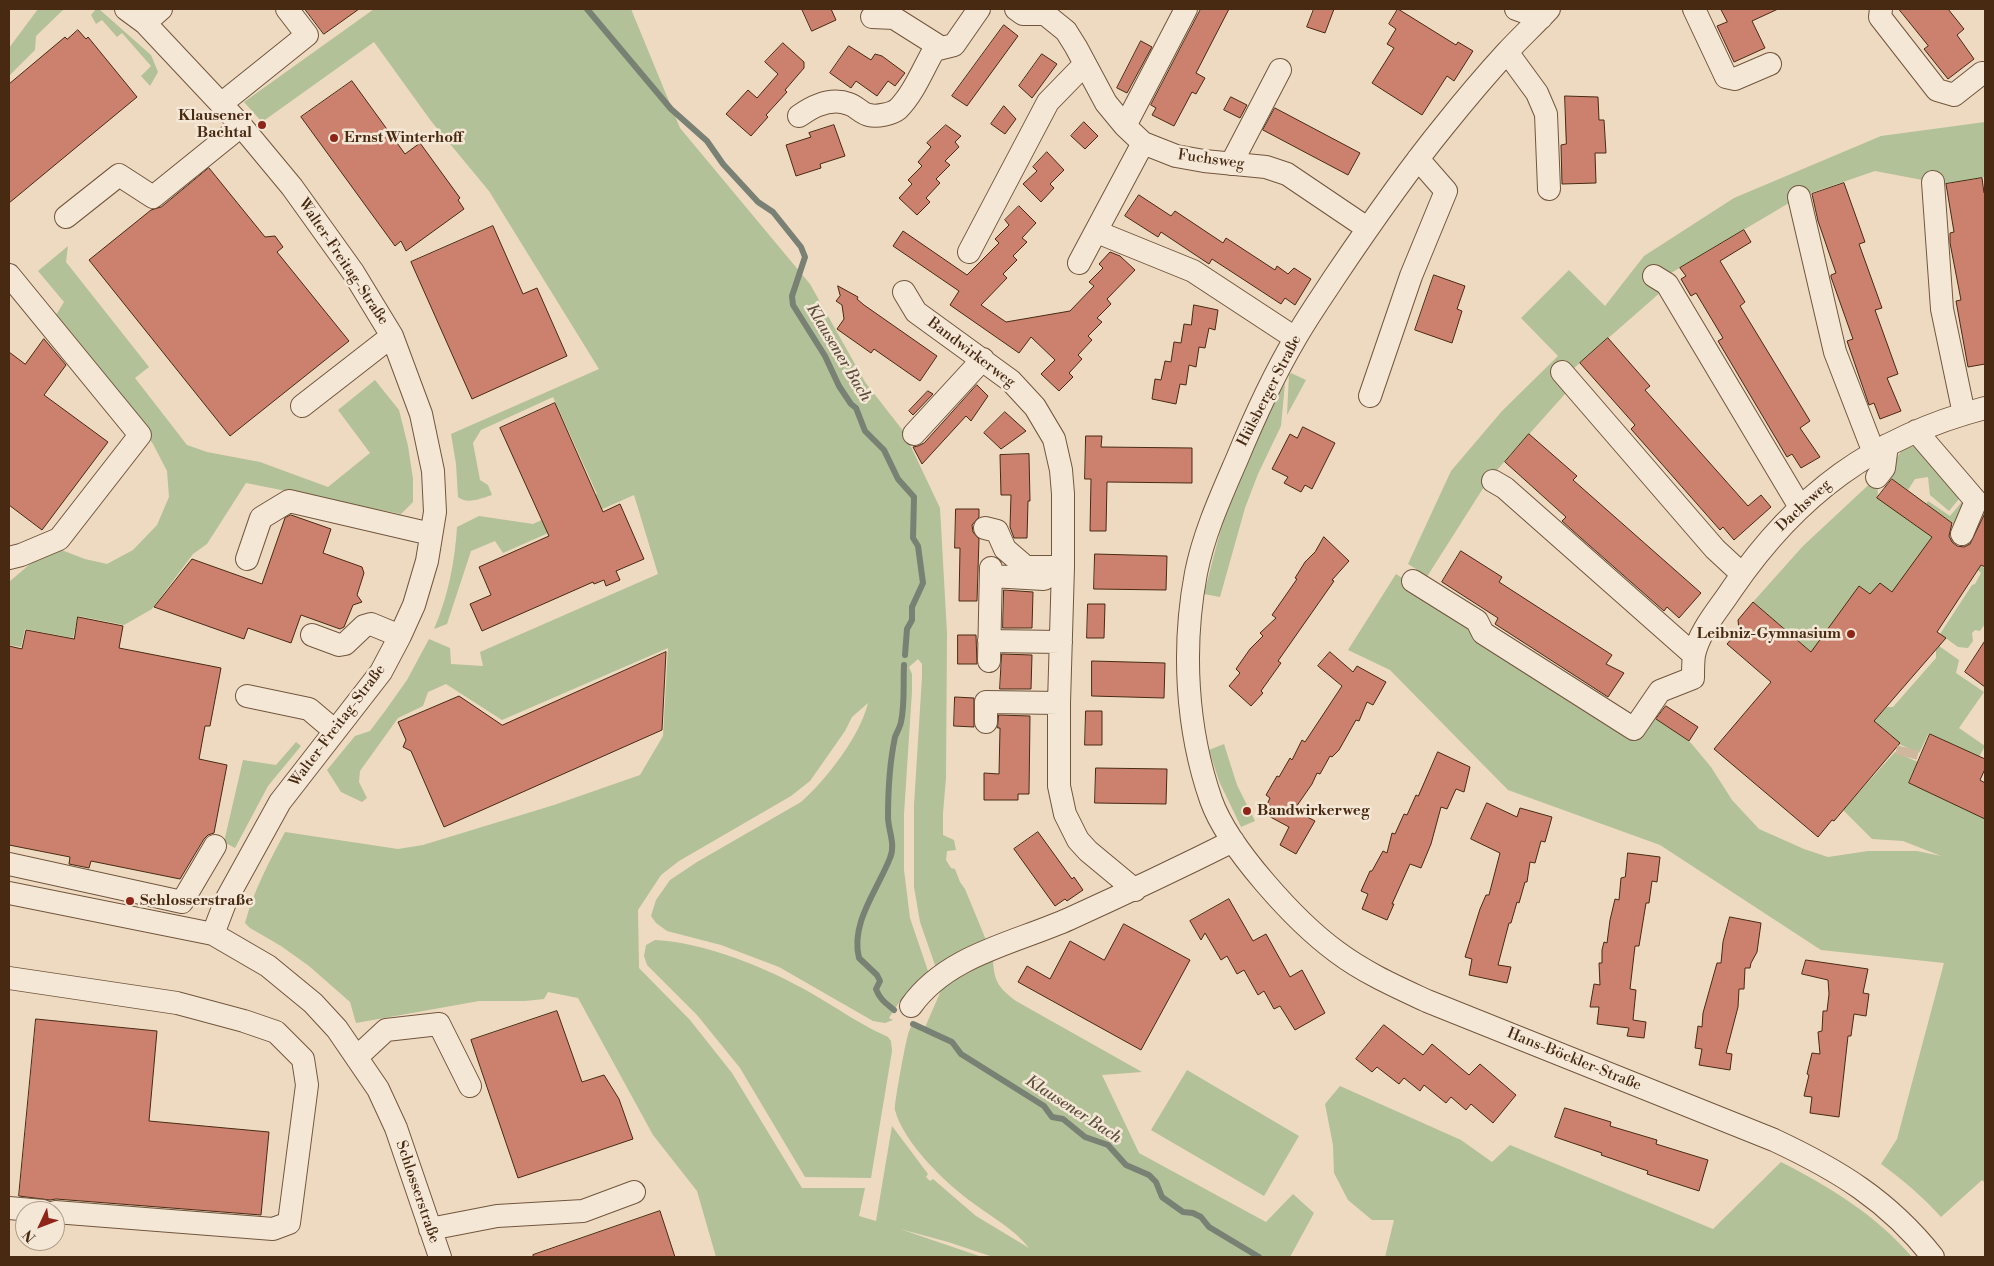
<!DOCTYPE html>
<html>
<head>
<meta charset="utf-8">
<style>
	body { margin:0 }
	#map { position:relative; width:1994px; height:1266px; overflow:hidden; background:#eedac0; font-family:"Libre Bodoni",serif }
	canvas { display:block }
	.frame { position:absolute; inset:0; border:10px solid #482a13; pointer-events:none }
	.north { position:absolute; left:15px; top:1201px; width:50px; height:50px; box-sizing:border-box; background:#f4e7d6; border:1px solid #af9b88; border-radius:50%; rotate:227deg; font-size:14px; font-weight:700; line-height:20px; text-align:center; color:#482a13 }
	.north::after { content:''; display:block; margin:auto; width:18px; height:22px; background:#8f2418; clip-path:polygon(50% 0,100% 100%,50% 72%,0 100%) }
</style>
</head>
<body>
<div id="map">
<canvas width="1994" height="1266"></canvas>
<div class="frame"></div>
<div class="north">N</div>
</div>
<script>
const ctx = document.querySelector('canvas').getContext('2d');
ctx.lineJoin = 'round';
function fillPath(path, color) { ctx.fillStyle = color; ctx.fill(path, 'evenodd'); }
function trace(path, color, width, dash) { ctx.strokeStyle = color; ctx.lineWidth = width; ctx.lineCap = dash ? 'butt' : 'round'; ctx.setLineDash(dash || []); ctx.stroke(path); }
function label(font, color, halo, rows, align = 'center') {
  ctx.font = font + ' "Libre Bodoni",serif'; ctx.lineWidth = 5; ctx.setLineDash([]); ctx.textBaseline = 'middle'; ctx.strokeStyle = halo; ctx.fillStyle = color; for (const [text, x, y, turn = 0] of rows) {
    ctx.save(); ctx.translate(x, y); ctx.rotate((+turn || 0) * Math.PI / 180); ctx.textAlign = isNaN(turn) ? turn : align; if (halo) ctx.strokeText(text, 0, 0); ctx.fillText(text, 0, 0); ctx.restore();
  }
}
fillPath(new Path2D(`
	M38,9h26l-28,27 -1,14 -26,26v-28z
	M96,9h3l52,46 7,17 -8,14 -9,-10 10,-10 -29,-33 -5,4 -15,-17 -6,4 -5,-9z
	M374,9h257l49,119 130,156 55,98 39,50 36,76 7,125 -1,145 -3,35v22l11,5 2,10 -9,1 -1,9 5,8 4,1 5,13 5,7 21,51 -50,28 -16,-46 -6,-35v-82l8,-128v-13l-4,-5 -9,8 3,7v17l-8,123v56l6,48 19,56 -26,29 -3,-2 -11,17 4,2 -8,3 -12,-2 -94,-54 -58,-22 -54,-14 -11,-8 -5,-7 5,-16 14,-20 27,-18 104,-60c26,-23 59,-66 67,-99l-16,14 -7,14 -35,50 -19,15 -112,65 -18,14 -23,35 1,58 51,52 42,53 70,115h63l-6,28 17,5 16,-95 36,48 -2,3 4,4 3,-2 43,37 53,32c-14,-18 -37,-31 -56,-45 -27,-19 -70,-61 -78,-93 -1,-5 11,-71 14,-79l3,-6 11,7 20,-46 50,-26c1,22 6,28 23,41l126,71 -40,3 37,78 127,69 27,-28 21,19 -24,44h-297l-45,-15 -48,-13 82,28h-266l-19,-66 -44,-56 -75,-137 -30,-6 -4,7 -19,2h-46l-123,22 -6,-21 -41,-36 -28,-20 -31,-18 -5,-5c9,-33 24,-61 40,-91l113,17 25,-4 131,-40 86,-30 23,-39 5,-88 -166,72 -56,-36 -18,8 -5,14 -25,12 -38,53 -1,11 8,16 -5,4 -21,-10 -14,-22 28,-34 15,-5 15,-20 22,-31 22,-41 21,9 1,16 32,2 -3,-14 178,-78 -24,-79 -131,58 -8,-12 -24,10 -24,73 -13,5c14,-32 21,-68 23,-102l22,-11 54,8 64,-30 -44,-97 -72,33 -8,13 7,37 8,5 4,10c-10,3 -25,10 -34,2l-2,-33 -5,-30 148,-65 -110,-178 -58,-70 -57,-79 -112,80 -18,-20z
	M1985,122v55l-46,8 -6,-3 -58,-11 -76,26 -133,79 4,8 -105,92 8,9 -84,94 -66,104 -6,-3 -1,-11 -8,-5 43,-93 51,-60 56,-55 -37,-38 48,-48 36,36 39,-50 90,-58 147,-62z
	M68,246l-2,16 83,105 -14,11 52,67 20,7 53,10 68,25 42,-34 -32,-43 37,-30 24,30 9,36 5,33v23l-12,12 -155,-31 -39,61 -14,10 -41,55 -28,16 -46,-9 -5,22 -48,-9 -4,18 -12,-2v-63l42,-36 34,13 22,5 26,-14 24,-25 12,-28 -2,-26 -14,-27 -97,-129 8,-13 -26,-31z
	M1291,373l15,7 -19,35 2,-40z
	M1285,383l-4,43 -23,48 -13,34 -25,89 -16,-3c9,-34 16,-67 29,-100 14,-38 33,-75 52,-111z
	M1920,443l43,51 -14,17 -19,-16 -2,-18 -13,2 -7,11 -22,-16 16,-24z
	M1877,477l1,21 54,39 -39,55 -6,-4 -9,12 -19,-14 -49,69 -1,-5 -56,-48 50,-56z
	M1966,497l-8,30 -32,-23 2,-3 22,15z
	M1979,564l6,5v55l-5,7 -5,-1 -3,3 1,8 -5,7 -10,-1 -18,-13 32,-49 3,-1 6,-11 -5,-5z
	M1396,574l78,50 162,112 14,-21 41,28 20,24 21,33 27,29 45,20 24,8 40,-6h49l24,5 -38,-15 -31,-2 -29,-29 52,-58 23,10 -9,21 76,36v364l-3,-3 -41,37c-18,-20 -38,-37 -60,-53l16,-25 47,-176 -123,-13 -161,-105 -152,-55 -118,-120 -42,-20z
	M1939,646l20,14 -3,13 28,19 -25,36 26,18 -6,11 -50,-24 -10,20 -18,-8 -17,-16 -13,-5 16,-17h6l43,-49v-9z
	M296,742l5,4 -33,40 -33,62 -11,-6 19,-82 33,5z
	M1224,744l13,41 18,36 -14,6 -22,-46 -10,-31z
	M655,940c52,3 112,28 156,53 26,15 50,32 77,44l3,4 1,10 -21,127 -66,-1 -65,-109 -43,-53 -50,-50 -3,-9 2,-11z
	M1187,1070l112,66 -35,60 -113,-66z
	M1340,1086l121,54 31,22 18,-17 203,84 68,-67c49,25 95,53 131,95h-527l9,-37h-22l-24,-20 -14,-27 -1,-28 -8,-41z`), '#b2c197');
trace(new Path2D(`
	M587,9l84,100 36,32 16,23 35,38 15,10 28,35 4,10 -13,39 1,9 32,51 14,30 12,18 5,4 9,23 19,19 14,29 16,18 -1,41 5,8 5,37 -11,24v13l-5,9 -2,26
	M894,1010c-8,-7 -14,-10 -18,-21l4,-8 -3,-6 -18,-17c-9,-35 19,-69 31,-100 6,-14 -2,-28 -2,-41 0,-25 2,-56 7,-80 2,-5 5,-10 6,-15 4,-18 2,-38 3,-57
	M913,1024l39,18 9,12 83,52 8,11 11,2 22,18 23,8 18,20 23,10 7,7 6,15 21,15 10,1 8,4 8,10 50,30`), '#798074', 6);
const building = new Path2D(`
	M305,9h54l-35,25z
	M802,9h29l5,11 -24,11z
	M1201,9h28l-33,64 9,5 -9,16 -4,-2 -18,34 -22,-11 4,-7 -5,-3z
	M1314,9h20l-9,24 -18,-6z
	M1398,9l58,36 2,-3 15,9 -19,30 -7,-5 -25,39 -50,-32 22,-35 -7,-4 9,-15 -7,-5z
	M1721,9h57l-26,12 13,27 -31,14 -17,-36 10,-4z
	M1899,9h49l16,20 -7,6 17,24 -26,20 -24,-30 4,-3z
	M1004,25l14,11 -51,70 -15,-10z
	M78,30l8,9 2,-2 49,60 -128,106v-119l56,-47 2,2z
	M1141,41l11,6 -25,46 -10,-5z
	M783,43l21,19v6l-19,22 2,2 -21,23 2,2 -17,19 -25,-22 22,-24 9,8 21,-24 -13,-12z
	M849,46l22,14 4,-6 7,2 23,17 -10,13 -7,-5 -11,15 -21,-15 -5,7 -21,-15z
	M1042,54l15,10 -25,34 -13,-12z
	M352,81l53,73 15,-11 40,55 -2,2 6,9 -58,42 -5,-10 -6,5 -94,-129z
	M1565,96l33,1 1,23h5l2,33h-11l1,30 -34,1 -1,-39 5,-1z
	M1231,97l16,8 -7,13 -16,-8z
	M1004,106l12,13 -11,15 -14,-10z
	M1275,108l85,45 -12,22 -85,-45z
	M1084,122l14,14 -13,13 -14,-13z
	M834,125l11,31 -25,8 1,4 -25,8 -10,-31 25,-8 -2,-4z
	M946,125l15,11 -6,6 4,5 -14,14 5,4 -14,14 4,4 -14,15 4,4 -13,13 -18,-17 13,-14 -4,-4 14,-14 -4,-4 13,-15 -4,-4z
	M1047,152l17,18 -14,14 4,4 -13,14 -18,-18 14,-13 -4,-4z
	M209,168l56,69 10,-1 8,11 -6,5 72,89 -119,95 -141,-176 62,-50 10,-3z
	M1982,178l2,15 1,-1v172l-17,3 -12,-66 5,-1 -11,-57v-10l4,-1 -8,-48z
	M1844,183l21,59 -6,2 23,64 -7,2 23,64 -11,4 14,33 -21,8 -6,-16 -5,2 -22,-64 6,-2 -22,-62v-2l5,-2 -18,-52 -6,-27z
	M1139,195l32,21 4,-5 48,32 3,-5 49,32 2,-4 11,8 6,-6 17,11 -16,26 -10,-7 -4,6 -69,-45 -3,5 -48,-32 -3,5 -33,-21z
	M1019,206l17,17 -14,15 5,4 -14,14 4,4 -14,14 4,4 -26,27 25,17 64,-11 24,-25 -5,-4 14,-14 -4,-4 11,-12 10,4 15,14 -28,29 4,5 -14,14 5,4 -14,14 4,4 -14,15 4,4 -13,14 4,4 -14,14 -18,-17 14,-14 -24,-23 -12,16 -69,-48 9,-14 -66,-45 10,-15 64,44 32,-32 -4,-4 14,-14 -4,-5z
	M493,226l30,68 14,-6 30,68 -95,43 -61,-137z
	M1744,230l7,12 -31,19 25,41 -5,4 70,115 -10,7 20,29 -19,11 -9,-14 -5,3 -69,-116 5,-3 -27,-45 -5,3 -10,-17 5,-3 -6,-8z
	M1434,275l31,11 -8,23 5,2 -10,32 -37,-13z
	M838,286l20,11 -1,2 7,6 73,51 -17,25 -46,-32 -3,4 -34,-24 7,-10 -2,-14 -6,-4 4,-5z
	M1194,305l24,5 -3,20 -6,-2 -4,20 -6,-1 -3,20 -7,-2 -3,20 -6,-1 -4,20 -24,-5 3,-20 6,1 4,-19 6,1 3,-20 7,1 3,-19 7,1z
	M1608,338l42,48 -5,4 103,116 13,-11 10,12 -37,33 -11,-13 -3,3 -89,-101 4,-4 -55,-62z
	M44,339l22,26 -22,30 64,47 -66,88 -33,-25v-153l16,12z
	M977,385l11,11 -17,25 -5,-5 -44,48 -9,-17 5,-1 6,-3z
	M928,391l5,3 -20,21 -4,-4z
	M555,403l48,109 17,-8 24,55 -28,12 4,9 -14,6 -2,-6 -10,4 -1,-2 -111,49 -12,-27 21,-9 -12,-28 70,-31 -49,-108z
	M1005,412l21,19 -25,18 -17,-16z
	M1303,427l32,16 -23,46 -7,-4 -4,7 -17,-9 4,-6 -16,-8 18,-35 7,4z
	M1529,434l48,42 -4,4 128,113 -22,25 -12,-11 -3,4 -83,-73 -19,-17 4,-4 -61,-55z
	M1086,436h16l-1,11 91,1v35l-85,-1 -1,49h-16l1,-52h-6z
	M1029,454l1,47h-2l-1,37h-13l-4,-11 1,-32h-10l-1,-40z
	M1892,479l60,44 -3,13 3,6 5,4 7,1 6,-3 15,-31v54l-4,-2 -44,67 9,6 -72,83 26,22 -66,78 -2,-1 -14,17 -104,-88 57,-67 -44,-38 12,-14 -1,-10 15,-18 58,50 48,-66 11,8 10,-11 12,9 40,-55 -55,-39z
	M956,509h23v8l-7,8 1,7 6,7 -2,62h-18l1,-53h-5z
	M291,515l40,14 -8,24 39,14 2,6 -7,22 5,7 -9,3 -9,22 -4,2 -39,-14 -10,28 -43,-15 -4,11 -90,-32 38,-48 70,25 23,-66z
	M1324,537l25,24 -17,19 2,1 -56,80 3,2 -20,28 2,2 -12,13 -22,-20 11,-13 -4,-4 14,-20 13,-13 -3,-3 16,-15 -4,-3 25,-36 -2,-1 10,-16 10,-10z
	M1461,551l41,26 -3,5 113,73 -6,9 18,9 -16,24 -113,-73 3,-6 -56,-36z
	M1095,554l72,2 -1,34 -72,-1z
	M1004,590l29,2 -1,36h-29z
	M1088,604h17l-1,34h-17z
	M78,617l45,9 -4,22 102,20 -11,58h-5l-6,33 28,6 -13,68 -6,2 -4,4 -24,40 -89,-18 -2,7 -20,-4 1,-7 -61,-12v-199l13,3 4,-19 48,9z
	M958,635h18l1,29h-19z
	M1985,641v46l-20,-15z
	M666,652l-4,78 -218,97 -33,-76 -8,-4 3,-7 -8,-18 61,-26 43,29z
	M1330,652l23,20 4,-6 29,16 -13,23 -6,-3 -8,19 -3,-1 -17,30 -7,7 -2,-1 -10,18 -3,-1 -5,11 -18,26 21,11 -19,33 -16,-9 9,-18 -26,-14 7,-15 -4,-3 11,-19 2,1 11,-19 2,2 10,-20 3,2 37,-56 -24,-20z
	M1002,654l30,1 -1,34h-31z
	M1092,661l73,2 -1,35 -72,-2z
	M955,697l19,1v29l-20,-1z
	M1666,706l32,21 -9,14 -33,-22z
	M1086,711h16v34h-17z
	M999,715l31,1 -1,78h-11v6h-34v-27l15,1 1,-46h-2z
	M1930,734l55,25v10l-5,11 5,3v36l-76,-36z
	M1438,752l32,15 -6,25 -8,-3 -9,20 -6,-2 -10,37 -10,24 -11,-4 -18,40h2l-7,16 -25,-11 6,-15 -7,-3 9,-20h2l11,-20 4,2 5,-20 3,1 9,-20 3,1 9,-20 2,1z
	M1096,768l71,1 -1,35 -71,-1z
	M1487,803l30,14 3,-9 32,9 -7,25 -4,-1 -6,22 -5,-1 -3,20h-2l-6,21 -2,-1 -6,21h-2l-11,42 13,2 -4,16 -38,-8 3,-16 -7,-2 15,-48 6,-14h3l11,-42 -29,-14z
	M1038,832l34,47 2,-2 9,13 -16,11 -2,-2 -10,7 -41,-57z
	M1628,853l32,4 -3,25 -5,-1 -3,22h-3l-7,43h-4l-5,43 6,1 -3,30 13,2 -2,16 -17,-2 2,-8 -32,-4 2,-17h-9l4,-23 6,1 -1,-22h3v-13l2,-8 3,1 3,-23 5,-21 4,1 2,-22 4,-1z
	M1229,899l24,42 13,-7 24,43 12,-7 23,43 -30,17 -15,-24 -6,3 -10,-18 -6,4 -14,-25 -7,4 -10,-18 -6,4 -16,-27 -4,7 -11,-19z
	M1730,917l31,6 -4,29 -6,11 -1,5h-5l-1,21h-5l-1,18 -12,46 6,1 -2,16 -31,-5 3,-16 -7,-1 3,-22 4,1 1,-14 14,-50h4l2,-21z
	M1124,924l66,36 -49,90 -123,-68 9,-16 23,13 20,-38 34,19z
	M1806,960l62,9 -5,24 6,1 -3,22 -12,-2 -3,22h-3l-9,81 -29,-4 2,-16 -8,-1 5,-21 -2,-1 5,-21 8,1 -2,-22 4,-1 1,-20h4l2,-17 -1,-14 -26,-6z
	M557,1011l25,71 22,-7 15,24 14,40 -115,39 -47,-138z
	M36,1019l121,12 -8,90 120,11 -8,83 -205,-16 -6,1 -31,-4z
	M1384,1025l39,30 9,-11 37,31 11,-11 36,31 -23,28 -22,-19 -5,6 -15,-13 -5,6 -22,-18 -4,6 -16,-13 -5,6 -22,-17 -5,5 -16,-13z
	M1565,1108l46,14 -1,4 47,14 -1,4 52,16 -9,31 -52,-17 1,-3 -47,-16 1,-2 -47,-16z
	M660,1211l15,46h-142v-2z`);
fillPath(building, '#cb816d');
trace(building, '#482a13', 1);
trace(new Path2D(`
	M1906,757l2,-9`), '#cdb79d', 22, [22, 11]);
const minor = new Path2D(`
	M126,9l19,14 93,99 54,65 61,85 39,64 29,78 12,57 2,41 -8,49 -13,44 -14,31 -19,36 -101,130 -54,98 -13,34
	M1016,9l7,5h22l21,17 10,16 30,56 19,23 18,17 33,13 28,5 62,6 21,7 80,54
	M1516,9l25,9
	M1549,9c-14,15 -29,29 -42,43 -22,24 -43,49 -63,74 -40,49 -75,100 -110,152 -13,20 -27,40 -39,61 -23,39 -41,79 -58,120 -16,37 -33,74 -41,114 -14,74 -10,155 15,227 17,48 85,122 126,152 28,21 60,35 90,49l347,139c64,30 114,60 159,117
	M1694,9l32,68 9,2 35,-15
	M1881,9l-1,8 57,73 17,5 28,-22
	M872,17l22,1 46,29
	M145,23l16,-14
	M1507,52l30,41 9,21 3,75
	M221,104l86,-69 -20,-26
	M799,116c14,-10 32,-19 50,-12 7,2 13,10 20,11 8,2 23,-1 29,-6 16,-16 25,-40 36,-59l20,-5 25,-36
	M1125,126l61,-117
	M1231,164l49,-94
	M1933,182l9,127 22,105
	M1799,197l36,155 39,101
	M66,217l53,-42 34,22 88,-71
	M1097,232l96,39 102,67
	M969,252l79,-150 37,-38
	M1079,263l64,-120
	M9,275l131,160 -81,104 -38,16 -12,3
	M1654,276l13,8 133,223
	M904,292l12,20 95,69 24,26 19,32 7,31 2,24v73l-4,136v83l6,28 13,26 10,11 47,39
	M1562,372l153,177 27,25
	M1370,396l41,-120 35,-85 -28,-32
	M302,406l90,-70
	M1916,431l60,70 -14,33
	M914,434l69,-75
	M1877,477l7,-9 3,-23
	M1493,481l12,7 189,167
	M985,528l12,3 8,18 21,18h37
	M247,559l14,-41 28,-17 142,33
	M991,576l53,3
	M1413,581l64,40 6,12 151,96 26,-38 33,-13c0,-8 0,-16 1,-23 5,-24 25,-46 38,-66 65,-95 142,-152 253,-181
	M312,635l27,10 6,-1 19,-18 7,-2 29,12
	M989,641l72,1
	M989,661l2,-93
	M247,696l62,13 26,22
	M986,722v-20l73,1
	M9,864l173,38 33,-56
	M9,893l204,41 55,32 45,37 24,26 41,60 18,39 44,129
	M9,978l168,25 67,18 32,11 27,27 4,26 -18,138 -16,6 -218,-17
	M911,1006c36,-51 104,-63 158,-87 55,-25 110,-51 164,-78
	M358,1056l28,-26 53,-6 31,62
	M9,1208l34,3
	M430,1229l67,-13 86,-5 51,-19`);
trace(minor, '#72563e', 24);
trace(minor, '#f4e7d6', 22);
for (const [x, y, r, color] of [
	[262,125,5,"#8f2418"],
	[334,138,5,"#8f2418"],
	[1851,634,5,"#8f2418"],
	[1247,811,5,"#8f2418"],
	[130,901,5,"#8f2418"]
]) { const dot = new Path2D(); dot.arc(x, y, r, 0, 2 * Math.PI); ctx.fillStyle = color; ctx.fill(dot); trace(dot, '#f4e7d6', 2); }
label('bold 15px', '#482a13', '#f4e7d6', [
	["Klausener",252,116,"right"],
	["Bachtal",252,133,"right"],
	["Ernst Winterhoff",344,138],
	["Leibniz-Gymnasium",1841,634,"right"],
	["Bandwirkerweg",1257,811],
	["Schlosserstraße",140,901]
], 'left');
label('15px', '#482a13', '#f4e7d6', [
	["Fuchsweg",1211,160,8],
	["Walter-Freitag-Straße",343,262,56],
	["Bandwirkerweg",971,353,37],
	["Hülsberger Straße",1270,391,-63],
	["Dachsweg",1804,506,-43],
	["Walter-Freitag-Straße",338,726,-53],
	["Hans-Böckler-Straße",1574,1060,22],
	["Schlosserstraße",417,1192,71]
]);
label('italic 16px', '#5c4e3b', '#f4e7d6', [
	["Klausener Bach",838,353,59],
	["Klausener Bach",1073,1110,33]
]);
</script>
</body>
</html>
